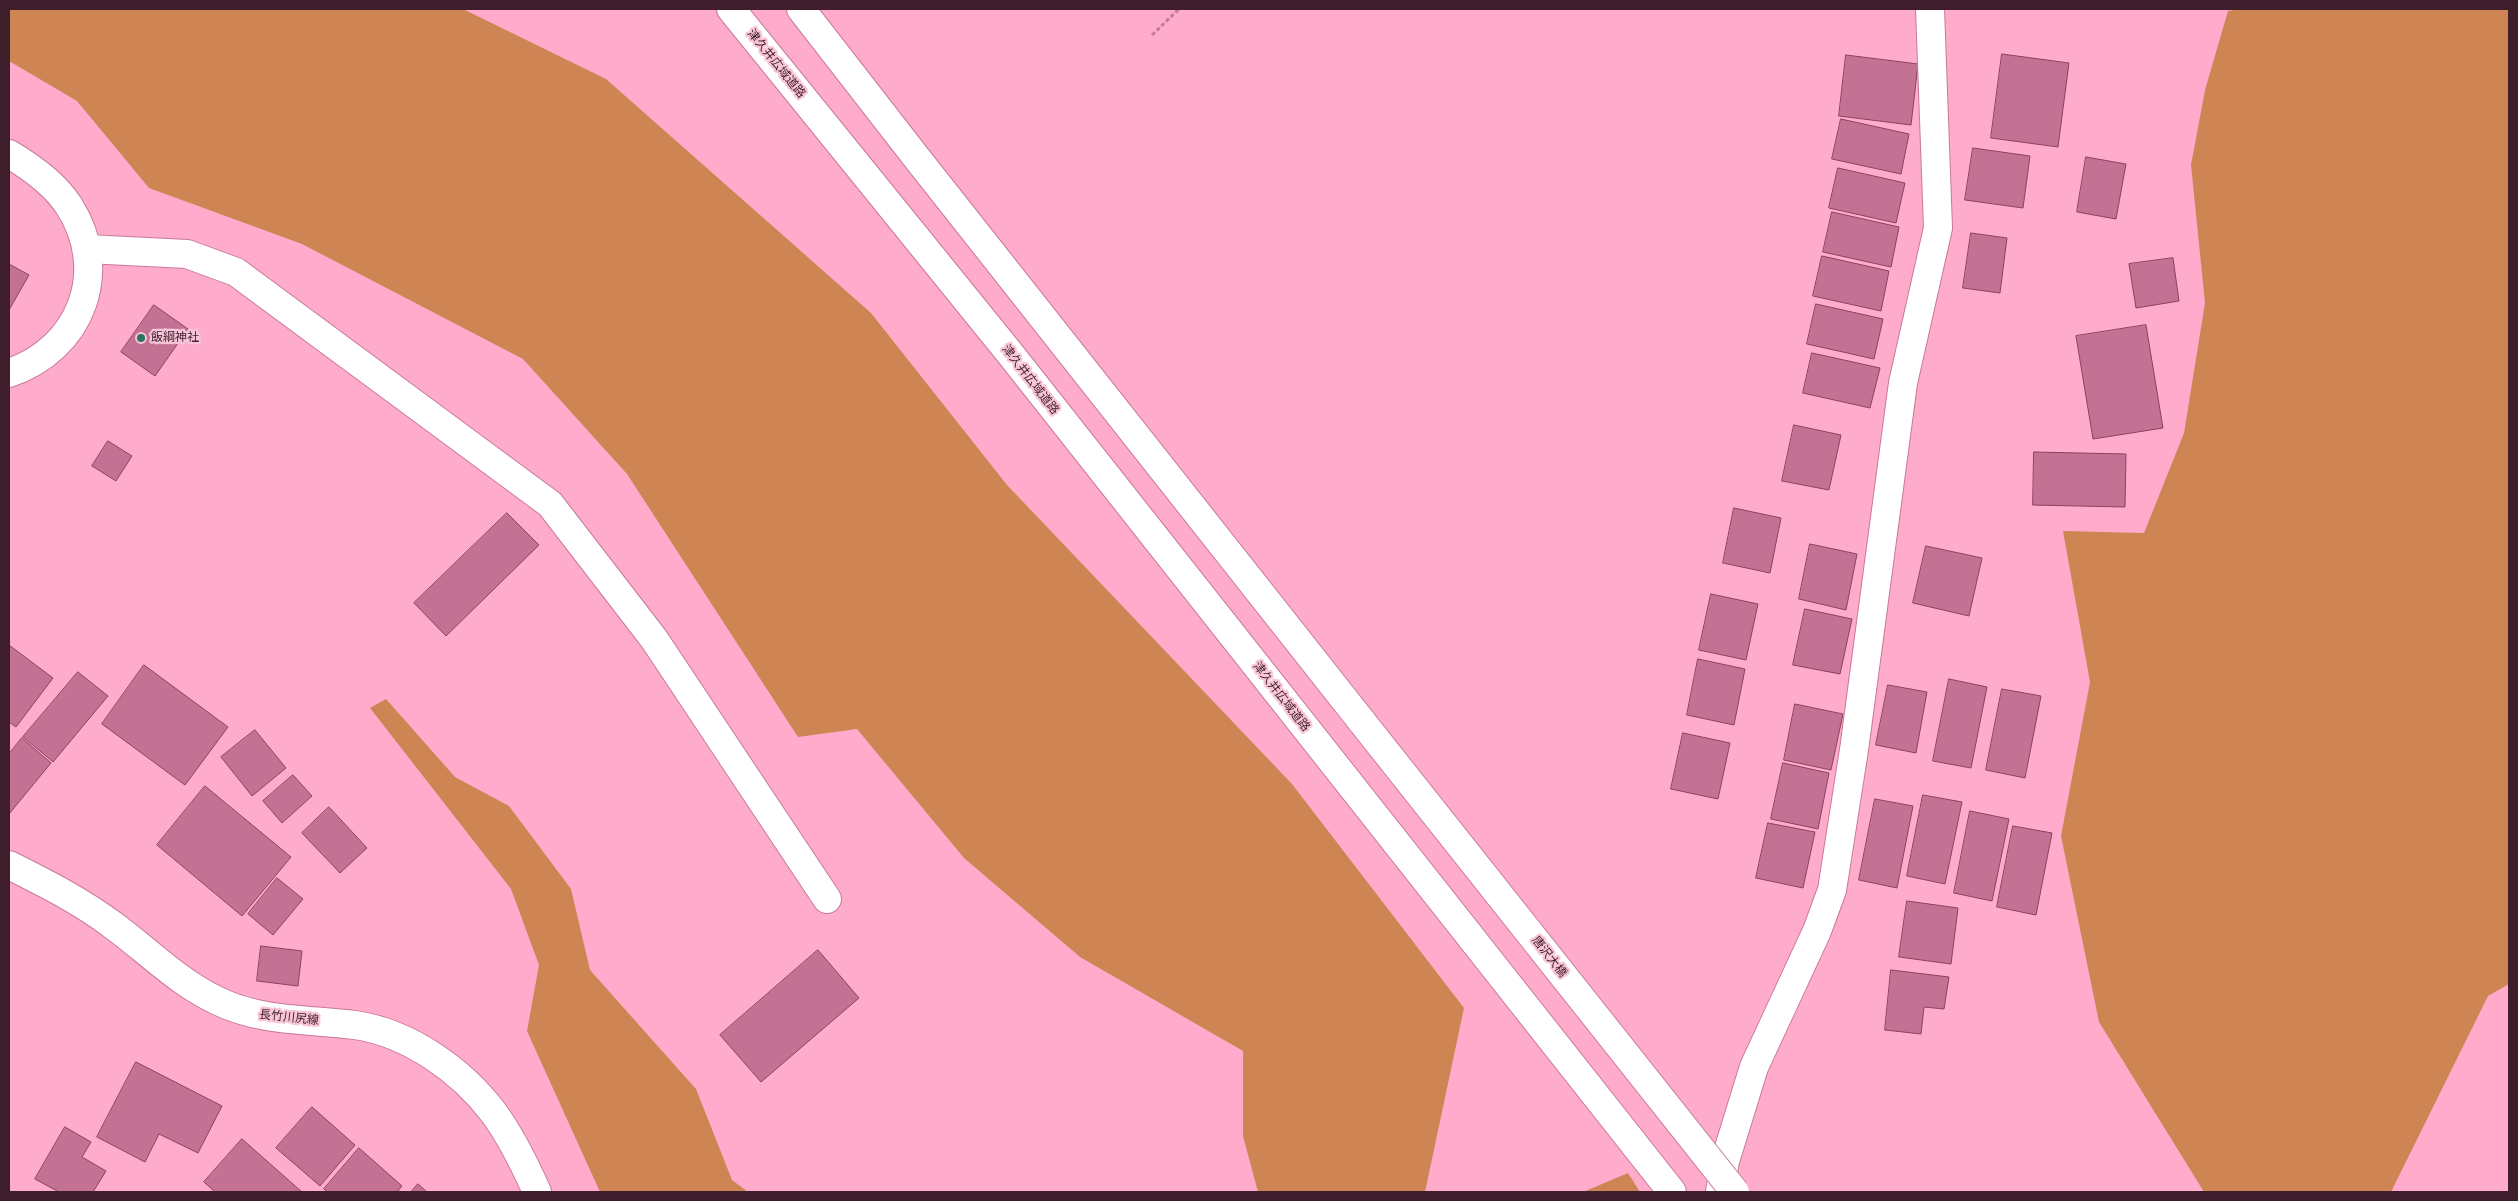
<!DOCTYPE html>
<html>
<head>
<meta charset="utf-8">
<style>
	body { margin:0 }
	#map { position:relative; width:2518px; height:1201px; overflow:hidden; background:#ffabcc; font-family:Signika,sans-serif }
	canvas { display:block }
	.frame { position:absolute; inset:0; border:10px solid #3e1e2b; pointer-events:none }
</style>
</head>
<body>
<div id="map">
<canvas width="2518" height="1201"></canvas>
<div class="frame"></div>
</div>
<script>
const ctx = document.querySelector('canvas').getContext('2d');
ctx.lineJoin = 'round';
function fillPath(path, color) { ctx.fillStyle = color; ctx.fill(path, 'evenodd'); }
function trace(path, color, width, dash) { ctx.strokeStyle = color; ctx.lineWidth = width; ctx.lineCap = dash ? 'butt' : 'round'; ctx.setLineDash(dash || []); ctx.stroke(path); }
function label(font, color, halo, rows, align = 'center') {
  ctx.font = font + ' Signika,"Noto Sans JP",sans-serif'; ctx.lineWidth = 4.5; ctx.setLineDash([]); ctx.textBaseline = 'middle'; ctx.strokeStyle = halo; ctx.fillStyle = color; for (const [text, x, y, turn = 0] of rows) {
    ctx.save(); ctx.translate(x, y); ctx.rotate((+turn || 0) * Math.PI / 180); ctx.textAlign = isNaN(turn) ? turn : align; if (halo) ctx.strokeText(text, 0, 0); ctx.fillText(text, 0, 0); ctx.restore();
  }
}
fillPath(new Path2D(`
	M9,9h454l143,70 265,234 136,172 285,299 172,224 -39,184h-167l-15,-56v-85l-163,-94 -116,-99 -107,-129 -59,8 -171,-263 -104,-115 -221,-115 -153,-56 -72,-87 -68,-40z
	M2241,9h268v975l-21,12 -97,196h-187l-105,-170 -38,-186 29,-154 -27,-151 81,2 40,-100 21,-130 -14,-138 14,-75 23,-79z
	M386,699l69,78 54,29 62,83 19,81 106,119 36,91 16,12h-148l-73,-161 12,-66 -28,-76 -141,-181z
	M1628,1173l12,19h-57z`), '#ce8553');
const building = new Path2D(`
	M2002,54l67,9 -11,84 -67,-9z
	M1846,55l72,9 -7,61 -72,-9z
	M1841,119l68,15 -8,40 -69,-15z
	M1973,148l57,8 -7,52 -58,-8z
	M2086,157l40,7 -10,55 -39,-7z
	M1838,168l67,15 -9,40 -67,-15z
	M1832,212l67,15 -8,40 -68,-15z
	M1971,233l36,5 -7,55 -37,-5z
	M1822,256l67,15 -8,40 -68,-15z
	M2173,258l6,43 -43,7 -7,-44z
	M9,264l20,11 -20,35z
	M1816,304l67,15 -9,40 -67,-15z
	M154,305l34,24 -33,47 -34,-24z
	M2146,325l17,103 -70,11 -17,-103z
	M1812,353l68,15 -10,40 -67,-15z
	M1794,425l47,10 -12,55 -47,-9z
	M108,441l24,15 -16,25 -24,-15z
	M2034,452l92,2 -1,53 -92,-2z
	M1734,508l47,10 -11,55 -47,-10z
	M507,513l32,32 -93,91 -32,-33z
	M1810,544l47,10 -11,56 -47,-11z
	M1926,546l56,12 -13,58 -56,-13z
	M1711,594l47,10 -12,56 -47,-10z
	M1805,609l47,10 -12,55 -47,-9z
	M9,645l44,33 -37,49 -7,-5z
	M1698,659l47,10 -11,56 -47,-10z
	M144,665l84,62 -43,58 -83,-61z
	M78,672l30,24 -55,66 -30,-25z
	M1949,679l38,8 -16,81 -38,-7z
	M1888,685l39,7 -11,61 -40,-8z
	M2002,689l39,7 -16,82 -39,-8z
	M1795,704l48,10 -12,56 -47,-10z
	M255,730l31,38 -34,28 -31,-39z
	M1683,733l47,10 -12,56 -47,-10z
	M22,738l29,25 -42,51v-60z
	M1783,763l46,10 -11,56 -47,-10z
	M293,775l19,21 -30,27 -19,-22z
	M205,786l86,71 -49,59 -85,-71z
	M1923,795l39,7 -17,82 -38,-8z
	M1875,799l38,7 -16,82 -38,-8z
	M329,807l38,41 -27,25 -38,-40z
	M1970,811l39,8 -17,82 -38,-8z
	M1768,823l47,9 -12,56 -47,-10z
	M2013,826l39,7 -16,82 -39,-8z
	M277,878l26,21 -30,36 -25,-21z
	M1907,901l51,7 -7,56 -52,-7z
	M261,946l41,5 -4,35 -41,-5z
	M818,950l41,48 -98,84 -41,-47z
	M1891,970l58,7 -5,32 -20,-2 -3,27 -36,-4z
	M136,1062l86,44 -24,47 -39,-19 -14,28 -48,-25z
	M312,1107l43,38 -35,41 -44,-38z
	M65,1127l26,15 -9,15 24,14 -13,21h-34l-24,-13z
	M242,1139l60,53h-87l-11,-10z
	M359,1148l43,38 -5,6h-69l-4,-3z
	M418,1184l9,8h-16z`);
fillPath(building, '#c47294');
trace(building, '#8a4261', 1);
const minor = new Path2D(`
	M87,249l100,5 49,18 314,232 104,135 173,260
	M1720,1192l5,-31 29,-94 63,-136 15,-41 22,-140 49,-367 35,-155 -8,-219`);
const major = new Path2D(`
	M731,9l281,347 660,836
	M801,9l115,148 447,566
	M9,154c22,13 46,30 60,52 42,65 12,143 -60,167
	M9,865c36,18 72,36 105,61 34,25 65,57 104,75 43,21 91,18 137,24 54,8 106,45 138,87 18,24 32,53 44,80`);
trace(minor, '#c87999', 30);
trace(major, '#c87999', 30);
trace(new Path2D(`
	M1152,35l27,-26`), '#bf7c97', 3, [4, 2.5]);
trace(minor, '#fff', 28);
trace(major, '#fff', 28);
const majorBridge = new Path2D(`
	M1363,723l372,469`);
trace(majorBridge, '#c87999', 30, []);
trace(majorBridge, '#fff', 28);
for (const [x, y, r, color] of [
	[141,338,5,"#2f7161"]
]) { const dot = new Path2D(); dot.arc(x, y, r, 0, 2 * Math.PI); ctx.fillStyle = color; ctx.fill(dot); trace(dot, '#f8c4d7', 2); }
label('12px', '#3e1e2b', '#f8c4d7', [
	["津久井広域道路",776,64,51],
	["津久井広域道路",1030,380,52],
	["津久井広域道路",1281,697,52],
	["唐沢大橋",1549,957,52],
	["長竹川尻線",289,1018,6]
]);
label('12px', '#3e1e2b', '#f8c4d7', [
	["飯綱神社",151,338]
], 'left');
</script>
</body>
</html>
